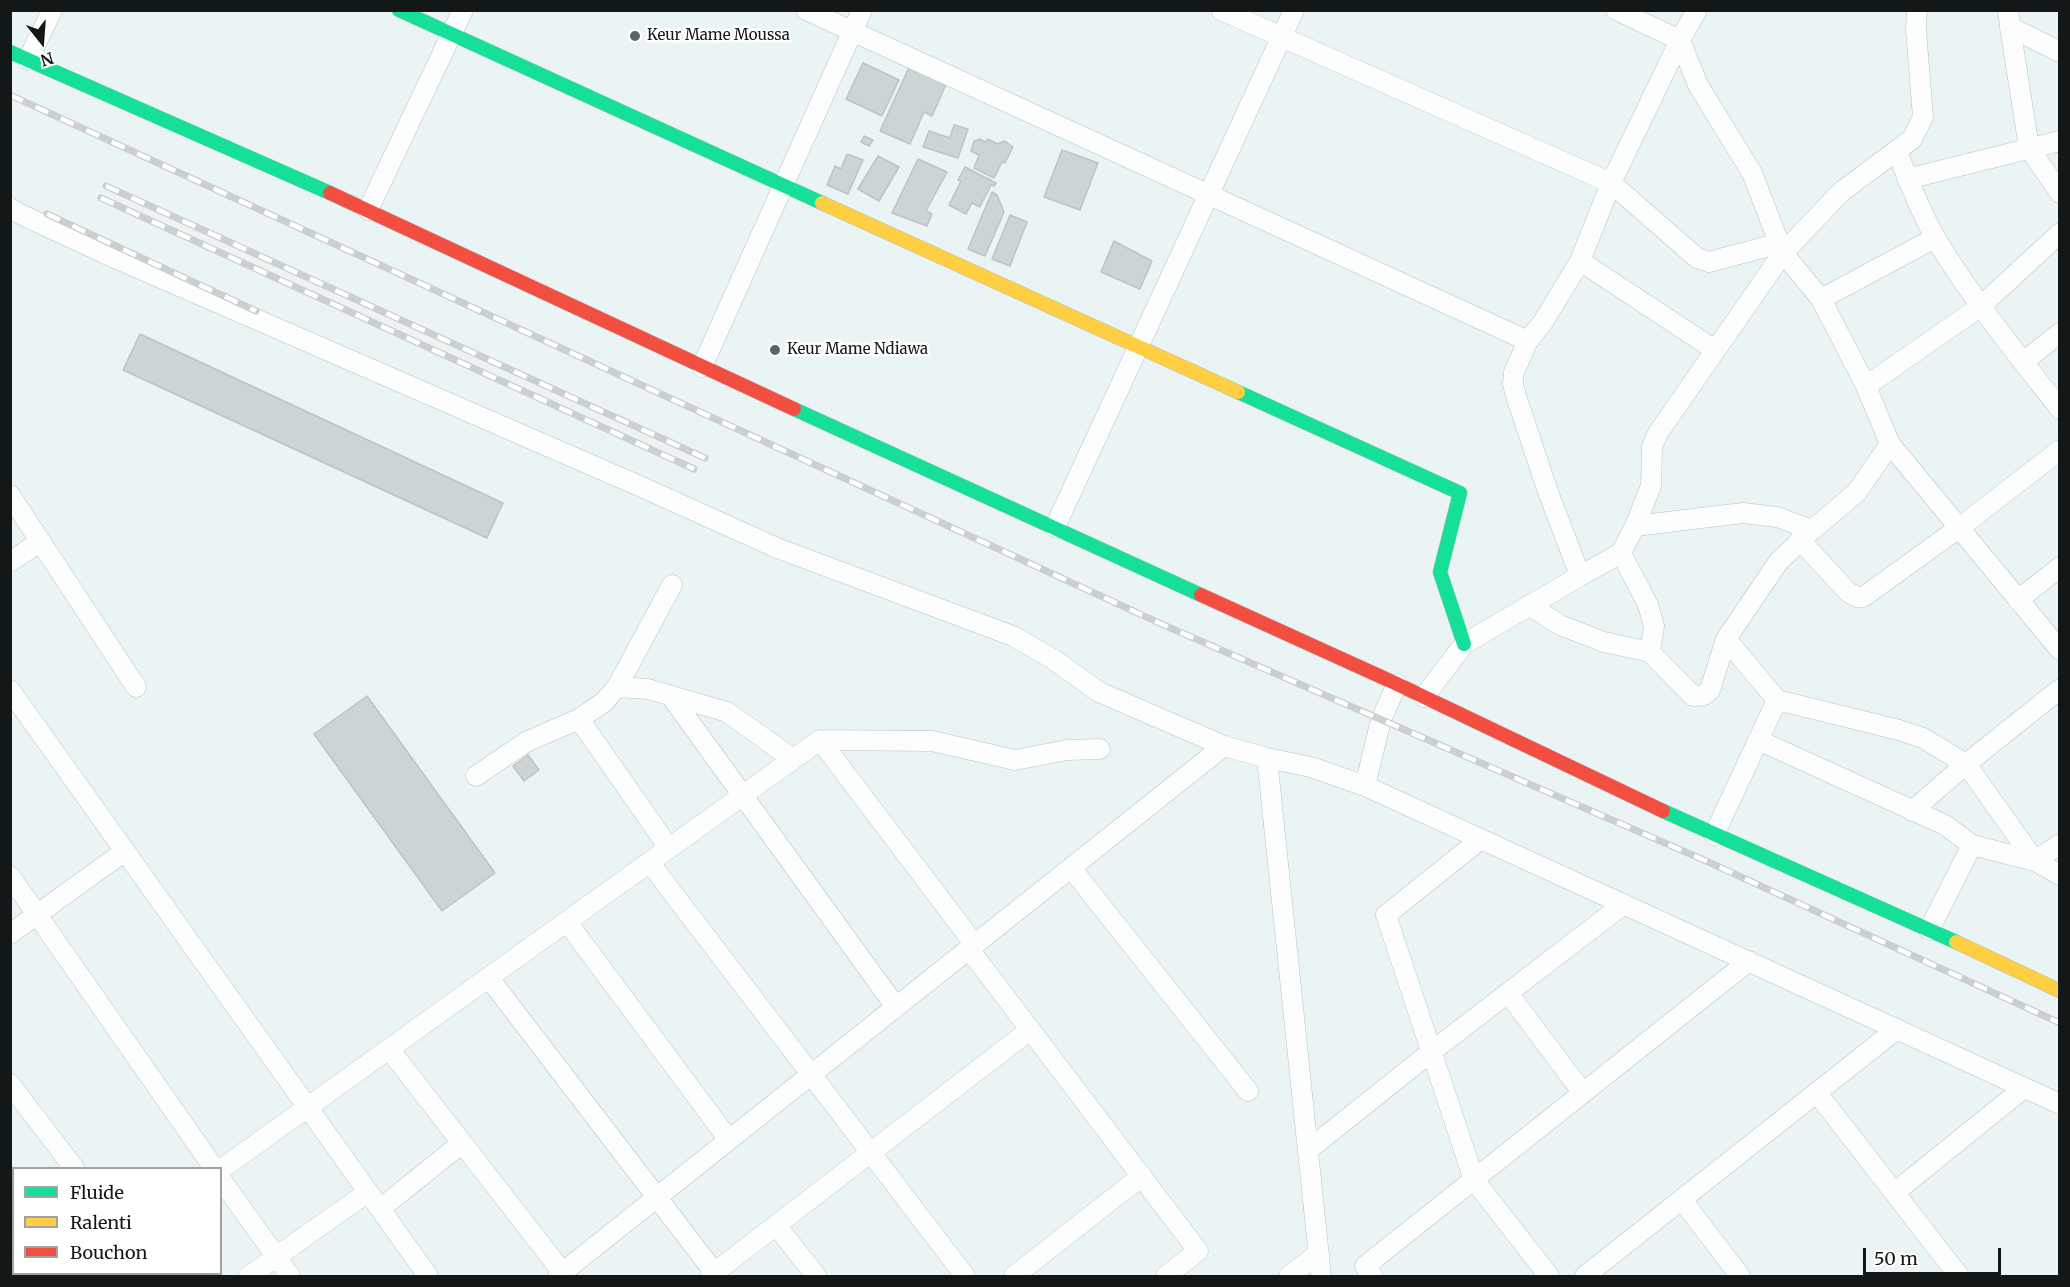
<!DOCTYPE html>
<html>
<head>
<meta charset="utf-8">
<style>
	body { margin:0 }
	#map { position:relative; width:2070px; height:1287px; overflow:hidden; background:#ebf4f4; font-family:Merriweather,serif }
	canvas { display:block }
	.frame { position:absolute; inset:0; border:12px solid #121718; pointer-events:none }
	.legend { position:absolute; left:12px; top:1167px; width:210px; height:108px; box-sizing:border-box; background:#fff; border:2px solid #a0a2a3; margin:0; padding:8px 10px; list-style:none; font-size:18px; color:#121718 }
	.legend li { display:flex; align-items:center; gap:12px; height:30px }
	.legend b { width:30px; border:2px solid #a0a2a3 }
	.north { position:absolute; left:12px; top:12px; width:60px; height:60px; -webkit-text-stroke:4px #fff; paint-order:stroke; rotate:163deg; font-size:16px; font-weight:700; line-height:24px; text-align:center; color:#121718 }
	.north::after { content:''; display:block; margin:auto; width:21px; height:27px; background:#121718; clip-path:polygon(50% 0,100% 100%,50% 72%,0 100%) }
	.scale { position:absolute; left:1863px; top:1248px; width:138px; height:27px; box-sizing:border-box; border:3px solid #121718; border-top:0; padding-left:8px; font-size:18px; line-height:21px; white-space:nowrap; color:#121718; -webkit-text-stroke:4px #fff; paint-order:stroke }
</style>
</head>
<body>
<div id="map">
<canvas width="2070" height="1287"></canvas>
<div class="frame"></div>
<ul class="legend">
<li><b style="height:8px;background:#16e098"></b>Fluide</li>
<li><b style="height:8px;background:#ffcf43"></b>Ralenti</li>
<li><b style="height:8px;background:#f24e42"></b>Bouchon</li>
</ul>
<div class="north">N</div>
<div class="scale">50 m</div>
</div>
<script>
const ctx = document.querySelector('canvas').getContext('2d');
ctx.lineJoin = 'round';
function fillPath(path, color) { ctx.fillStyle = color; ctx.fill(path, 'evenodd'); }
function trace(path, color, width, dash) { ctx.strokeStyle = color; ctx.lineWidth = width; ctx.lineCap = dash ? 'butt' : 'round'; ctx.setLineDash(dash || []); ctx.stroke(path); }
function label(font, color, halo, rows, align = 'center') {
  ctx.font = font + ' Merriweather,serif'; ctx.lineWidth = 5; ctx.setLineDash([]); ctx.textBaseline = 'middle'; ctx.strokeStyle = halo; ctx.fillStyle = color; for (const [text, x, y, turn = 0] of rows) {
    ctx.save(); ctx.translate(x, y); ctx.rotate((+turn || 0) * Math.PI / 180); ctx.textAlign = isNaN(turn) ? turn : align; if (halo) ctx.strokeText(text, 0, 0); ctx.fillText(text, 0, 0); ctx.restore();
  }
}
const building = new Path2D(`
	M863,63l36,17 -17,36 -36,-17z
	M911,63l37,17 -16,36 -8,-4 -14,32 -30,-13z
	M954,125l14,4 -10,29 -35,-11 6,-16 21,7z
	M864,136l9,4 -4,6 -8,-4z
	M980,139l5,3 3,-3 9,5 8,-3 8,6 -8,16 -3,-1 -8,16 -20,-10 5,-13 -8,-4 3,-10z
	M1062,150l36,13 -18,47 -36,-13z
	M847,154l16,6 -15,34 -21,-9 8,-19 6,3z
	M878,156l21,11 -20,34 -21,-12z
	M918,159l29,13 -21,39 6,3 -5,12 -35,-13z
	M965,167l31,16 -2,3 -3,-1 -11,22 -8,-4 -6,11 -17,-9 12,-24 -3,-1z
	M992,192l5,3 7,17 -19,44 -17,-7z
	M1010,215l17,7 -17,44 -18,-7z
	M1114,241l38,20 -12,28 -39,-17z
	M140,334l363,169 -16,35 -364,-168z
	M367,696l128,177 -53,38 -128,-177z
	M528,755l11,15 -15,11 -11,-15z`);
fillPath(building, '#cdd4d5');
trace(building, '#bec4c5', 1.5);
const street = new Path2D(`
	M806,10l722,331
	M1221,10l390,173 86,75 12,4 71,-19
	M1616,10l64,30 18,45 54,88 31,80 38,46 45,87 24,58 170,206
	M1697,10l-17,30 -69,143 -31,78 -37,61 -15,19 -14,31 -1,12 3,12 31,93 33,87 41,-23 14,-27 16,-40 1,-39 6,-14 125,-180 58,-61 71,-53 11,-22 -7,-87 1,-20
	M2008,10l2,17 50,25
	M2010,27l19,121 31,45
	M28,60l24,-50
	M1897,151c11,29 23,60 39,88 36,60 81,115 124,170
	M1907,179l153,-38
	M10,208l10,6 86,40 538,234 133,60 236,88 40,23 46,33 125,54 43,12 44,9 54,19 695,318
	M368,210l95,-200
	M1580,261l135,89
	M1821,299l114,-61
	M2023,362l37,-29
	M702,367l160,-357
	M1866,386l115,-80 79,-73
	M10,495l126,192
	M1055,527l239,-517
	M1812,530l45,-38 33,-48
	M1800,540l48,52 9,5h6l96,-69 101,-78
	M1621,553l27,52 6,21 -4,26 43,44 11,-1 6,-5 16,-51 53,-78 33,-31 -35,-13 -34,-4 -108,13
	M10,562l31,-21
	M2018,600l42,-33
	M1529,605l31,20 44,17 46,10
	M1726,639l51,61 122,30 24,8 43,26 69,97 25,14
	M617,687l31,2 79,23 66,47
	M10,690l418,586
	M670,695l226,312
	M1424,697l40,-53 116,-68
	M579,719l90,129
	M820,740l155,205
	M1758,740l187,85 27,20 -43,85
	M1267,758l54,518
	M476,776l50,-34 53,-23 25,-17 13,-15 55,-102
	M1365,786l16,-66 16,-36
	M1912,811l54,-47 94,-75
	M1714,835l63,-135
	M1481,839l-95,76 88,265 75,96
	M1972,845l63,16 25,-17
	M649,862l316,414
	M1071,868l177,223
	M10,876l204,292
	M567,922l162,218
	M10,934l115,-83
	M969,949l229,302 -32,25
	M489,978l228,298
	M1508,993l75,100
	M389,1049l174,224
	M10,1084l64,84
	M1817,1093l142,183
	M1308,1150l123,-98 193,-148
	M220,1170l600,-430 112,1 83,19 52,-10 33,-1
	M220,1178l70,98
	M1894,1193l130,-105
	M1682,1200l58,76
	M380,1209l82,-66
	M776,1225l40,51
	M154,1274l2,2
	M72,1276l5,-2
	M249,1276l119,-84
	M558,1276l666,-530
	M710,1276l320,-246
	M1014,1276l128,-100
	M1289,1276l30,-23
	M1373,1276l-8,-10 384,-305
	M1585,1276l312,-247`);
const fast = new Path2D(`
	M399,10l423,193
	M10,52l320,141
	M1238,392l222,101 -20,79 24,72
	M794,409l407,186
	M1663,811l293,131`);
const slow = new Path2D(`
	M822,203l416,189
	M1956,942l104,49`);
const jam = new Path2D(`
	M330,193l464,216
	M1201,595l196,89 266,127`);
trace(street, '#bbc2c2', 21);
trace(fast, '#bbc2c2', 15);
trace(slow, '#bbc2c2', 15);
trace(jam, '#bbc2c2', 15);
trace(street, '#fcfdfd', 20);
trace(fast, '#16e098', 14);
trace(slow, '#ffcf43', 14);
trace(jam, '#f24e42', 14);
const rail = new Path2D(`
	M10,95l1156,531 538,234 356,163
	M106,186l599,272
	M101,198l593,271
	M47,214l209,97`);
trace(rail, '#cccfcf', 7);
trace(rail, '#fff', 4.5, [14]);
for (const [x, y, r, color] of [
	[635,36,6,"#5e6465"],
	[775,350,6,"#5e6465"]
]) { const dot = new Path2D(); dot.arc(x, y, r, 0, 2 * Math.PI); ctx.fillStyle = color; ctx.fill(dot); trace(dot, '#fff', 2); }
label('15px', '#121718', '#fff', [
	["Keur Mame Moussa",647,36],
	["Keur Mame Ndiawa",787,350]
], 'left');
</script>
</body>
</html>
